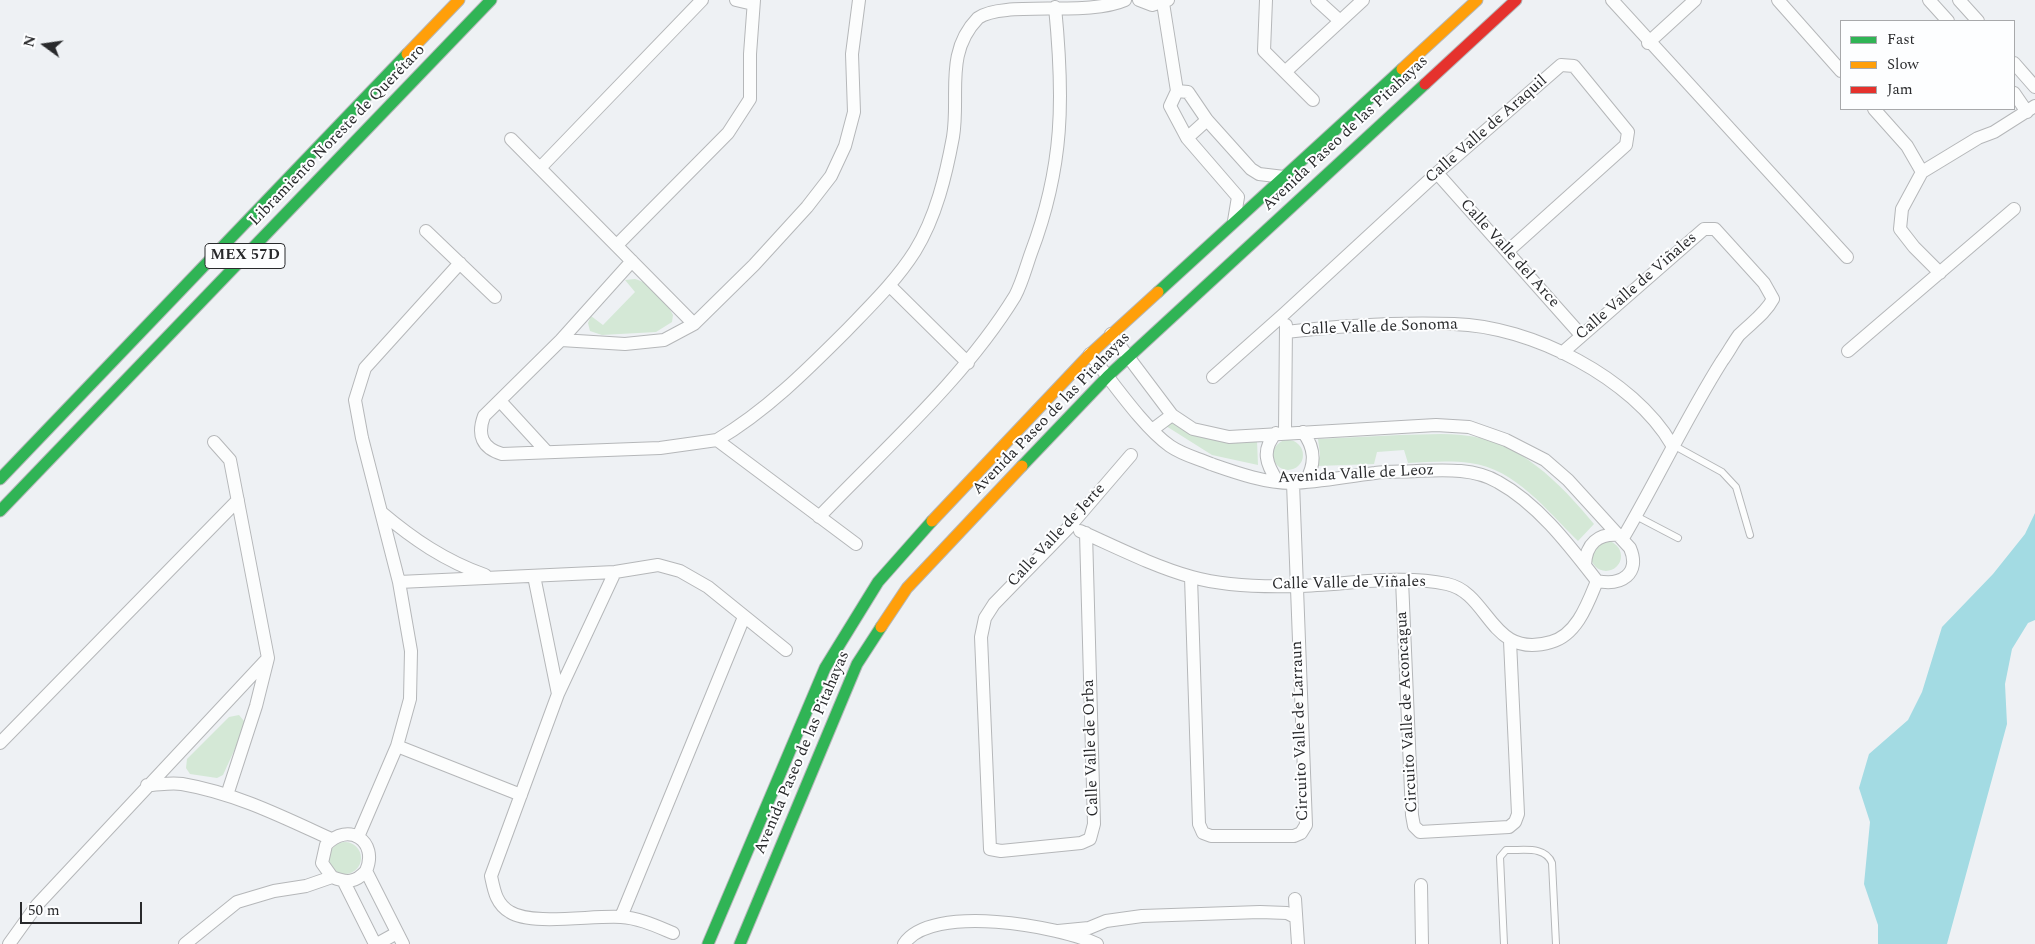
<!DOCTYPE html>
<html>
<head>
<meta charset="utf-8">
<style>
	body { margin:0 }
	#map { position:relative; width:2035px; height:944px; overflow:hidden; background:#eef1f4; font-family:Spectral,serif }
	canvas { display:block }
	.legend { position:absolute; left:1840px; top:20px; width:175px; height:90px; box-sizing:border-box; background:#fdfeff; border:1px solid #a8a9ab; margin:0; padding:6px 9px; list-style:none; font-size:15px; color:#292a2c }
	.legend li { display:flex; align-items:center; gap:10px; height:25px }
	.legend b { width:25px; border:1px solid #a8a9ab }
	.north { position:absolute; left:20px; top:20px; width:50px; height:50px; -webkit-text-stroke:4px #fdfeff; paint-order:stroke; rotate:284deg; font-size:14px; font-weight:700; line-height:20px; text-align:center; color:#292a2c }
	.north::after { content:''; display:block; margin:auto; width:18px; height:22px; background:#292a2c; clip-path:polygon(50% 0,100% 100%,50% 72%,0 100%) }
	.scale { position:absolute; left:20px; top:902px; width:122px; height:22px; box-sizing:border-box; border:2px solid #292a2c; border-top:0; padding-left:6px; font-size:15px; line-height:18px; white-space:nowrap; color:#292a2c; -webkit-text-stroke:4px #fdfeff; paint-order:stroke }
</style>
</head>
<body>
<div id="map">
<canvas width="2035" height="944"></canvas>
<ul class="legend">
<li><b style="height:6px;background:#30b455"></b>Fast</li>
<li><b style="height:6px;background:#ff9f0a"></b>Slow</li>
<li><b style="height:6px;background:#e5322d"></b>Jam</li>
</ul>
<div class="north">N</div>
<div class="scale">50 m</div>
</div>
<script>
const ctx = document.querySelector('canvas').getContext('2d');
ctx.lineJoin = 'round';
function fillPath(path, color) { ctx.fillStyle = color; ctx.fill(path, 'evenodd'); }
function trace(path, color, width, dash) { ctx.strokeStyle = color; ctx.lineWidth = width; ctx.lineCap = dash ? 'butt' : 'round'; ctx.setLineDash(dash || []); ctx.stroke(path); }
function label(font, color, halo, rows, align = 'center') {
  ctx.font = font + ' Spectral,serif'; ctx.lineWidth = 4; ctx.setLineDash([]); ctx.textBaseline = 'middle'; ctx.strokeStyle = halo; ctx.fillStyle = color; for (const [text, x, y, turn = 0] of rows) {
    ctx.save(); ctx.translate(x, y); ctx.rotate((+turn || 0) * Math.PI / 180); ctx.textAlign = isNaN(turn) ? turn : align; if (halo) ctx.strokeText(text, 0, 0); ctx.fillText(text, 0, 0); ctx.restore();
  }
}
fillPath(new Path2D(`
	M635,279c14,3 32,23 38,36l-1,7 -16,10 -54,3 -12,-4 -2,-8 3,-7 12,9 32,-33 -10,-12z
	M1168,421l89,19 1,25 -46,-10 -46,-29z
	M1400,435c21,0 41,-2 61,0 57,4 99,48 133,89l-16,17c-32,-31 -62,-72 -108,-78 -20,-3 -42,-1 -62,0l-4,-13 -27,2 -3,12 -57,2 3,-11 -2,-16z
	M1273 455a15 15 0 1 1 30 0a15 15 0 1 1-30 0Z
	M1591 556a15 15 0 1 1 30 0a15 15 0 1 1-30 0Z
	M239,715l5,6v8l-21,46 -6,3 -27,-4 -4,-6 1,-9 42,-42z
	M329 858a16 16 0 1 1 32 0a16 16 0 1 1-32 0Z`), '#d4e8d6');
fillPath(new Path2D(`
	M2035,513v107l-7,3 -16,26 -7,35 2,40 -60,220h-69v-19l-14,-41 6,-62 -11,-34 10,-34 39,-34 14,-28 20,-65 51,-53 32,-40z`), '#a3dbe3');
const lane = new Path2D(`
	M1673,445l49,27 14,15 14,48
	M1636,516l42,22
	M1504,944l-4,-87 6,-7c16,1 39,-5 46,13l4,81`);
const street = new Path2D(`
	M736,0l17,4
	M1139,0l13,5 16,-5
	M1266,0l-2,51 49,49
	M1317,0l23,21
	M1612,0l235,257
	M1778,0l63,71
	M1929,0l19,21
	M1959,0l19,21
	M1163,3l14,88 -7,15 17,32 51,59 -4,24
	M1648,43l47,-43
	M2014,63l21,24
	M1285,72l78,-72
	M1177,91l11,1 19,28 44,49 8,5 25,3
	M2014,93l13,19
	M1874,109l33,37 15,26
	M1187,138l20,-18
	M511,139l183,185
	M540,168l162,-168
	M1437,173l144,162
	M426,231l69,66
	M617,245l111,-112 22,-34v-45l4,-54
	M632,261l-71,79 -77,76c-7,19 -2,32 18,38l158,-6 57,-8 139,104
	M1940,273l-26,-26 -14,-18 2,-20 20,-37 56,-34 16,-6 41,-26
	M890,286l78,77
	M1286,332c52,-6 116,-10 168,-8 77,2 179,54 218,121
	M1111,334l61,81 21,14 36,8 207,-12 33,2 37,13 39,20 23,20 62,68c11,26 -9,38 -33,33
	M561,340l64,4 39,-4 30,-16 60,-59 53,-58 24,-31 14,-30 9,-34 -2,-58 7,-54
	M1848,351l166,-142
	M1562,353l142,-124h11l49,54 9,16c-8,15 -22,24 -34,36 -6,8 -11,18 -17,26 -36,57 -65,119 -99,177
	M1090,354c22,27 53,73 80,92 13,9 27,12 41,18 26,9 54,19 81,19 28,-1 56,-7 83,-10 14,-2 28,-1 42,-2 27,-1 57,-3 81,11 40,22 71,63 99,99
	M1213,377l71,-63 153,-141 124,-108 13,1 54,66 -2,13 -118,106
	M501,402l45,49
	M1152,430l20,-15
	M1285,432l1,-107
	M1303,432c12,16 13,31 3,49
	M1276,433c-15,17 -10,31 2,49
	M717,440c49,-29 89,-69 129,-109 25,-26 50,-50 69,-80 21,-34 31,-76 38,-114 7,-42 -9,-84 25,-119 25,-18 109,-1 147,-18
	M214,442l16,18 38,198 -12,48 -29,89
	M381,512c32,27 64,49 104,63
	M819,517c67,-70 145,-138 196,-221 7,-13 11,-29 16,-43 33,-87 33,-155 24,-246
	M1080,531c36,16 73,35 112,46 32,9 71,10 105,9 49,-1 101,-12 150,-2 43,9 43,76 104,58 26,-7 37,-39 46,-61
	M1086,533l8,291 -4,15 -9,4 -80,8 -11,-2 -9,-212 4,-19 9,-14 76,-78 61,-71
	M1585,565c1,-21 13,-32 34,-30
	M615,572l-57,122 -67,182c3,14 5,28 19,36 22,14 83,3 111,5 18,1 35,9 52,16
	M534,576l24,118
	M1191,577l8,247 4,9 8,3h83l7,-3 5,-8 -13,-342
	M1402,580l10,235 2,11 6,6 89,-5 6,-5 3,-8 -8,-173
	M399,582l216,-10 43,-7 22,6 28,16 78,63
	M0,743l238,-243
	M397,746l124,49
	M147,785c11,0 24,-3 35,-1 53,9 101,33 149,55
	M358,837l39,-91 13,-47 1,-48 -12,-69 -37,-144 -7,-38 10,-32 95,-105
	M366,871c-11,12 -19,12 -34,6l-10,-14 4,-18c22,-24 53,-4 40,26l37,73
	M344,882l31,62
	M1421,885l1,59
	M1295,899l3,45
	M621,917l123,-300
	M1058,931l31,-3 17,-7 36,-5 118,-4 27,1 8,4
	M9,944l28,-39 231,-247
	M185,944l52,-42 37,-11 32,-5 26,-9
	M377,944l20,-11
	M904,944c27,-41 155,-18 193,0`);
const fast = new Path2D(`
	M1158,292l244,-223
	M1022,466l86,-90 317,-292
	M0,479l407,-425
	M0,511l491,-511
	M708,944l117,-276 53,-86 54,-61
	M740,944l117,-280 24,-37`);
const slow = new Path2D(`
	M407,54l52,-54
	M1402,69l75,-69
	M932,521l158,-167 68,-62
	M881,627l26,-39 115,-122`);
const jam = new Path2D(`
	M1425,84l91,-84`);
trace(lane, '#b5b7b9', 8);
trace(street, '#b5b7b9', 14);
trace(fast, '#b5b7b9', 13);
trace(slow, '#b5b7b9', 13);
trace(jam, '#b5b7b9', 13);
trace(lane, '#fcfdfd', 6);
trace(street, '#fcfdfd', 12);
trace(fast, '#30b455', 11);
trace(slow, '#ff9f0a', 11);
trace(jam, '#e5322d', 11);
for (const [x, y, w] of [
	[245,256,80]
]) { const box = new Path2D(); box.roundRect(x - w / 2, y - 12.5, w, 25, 4); ctx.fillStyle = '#fdfeff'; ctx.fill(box); trace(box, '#292a2c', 1); }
label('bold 15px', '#292a2c', null, [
	["MEX 57D",245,256]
]);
label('16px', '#292a2c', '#fdfeff', [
	["Calle Valle de Araquil",1487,130,-41],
	["Avenida Paseo de las Pitahayas",1346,134,-43],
	["Libramiento Noreste de Querétaro",338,136,-46],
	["Calle Valle del Arce",1509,254,48],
	["Calle Valle de Viñales",1637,287,-41],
	["Calle Valle de Sonoma",1379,328,-2],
	["Avenida Paseo de las Pitahayas",1052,414,-46],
	["Avenida Valle de Leoz",1356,475,-3],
	["Calle Valle de Jerte",1057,536,-47],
	["Calle Valle de Viñales",1349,584,-1],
	["Circuito Valle de Aconcagua",1408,712,-93],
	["Circuito Valle de Larraun",1301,731,-92],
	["Calle Valle de Orba",1092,748,-92],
	["Avenida Paseo de las Pitahayas",803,753,-67]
]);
</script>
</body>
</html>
